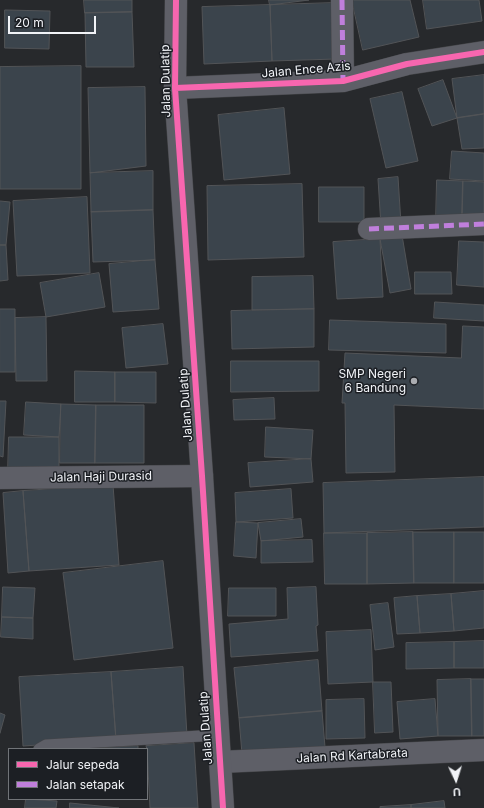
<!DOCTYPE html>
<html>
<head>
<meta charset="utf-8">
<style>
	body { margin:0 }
	#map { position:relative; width:484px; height:808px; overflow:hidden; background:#27292c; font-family:Inter,sans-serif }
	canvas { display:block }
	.legend { position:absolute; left:8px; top:748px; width:140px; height:52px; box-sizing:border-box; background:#1c1f24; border:1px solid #717478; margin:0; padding:5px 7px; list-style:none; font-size:12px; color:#f1f3f7 }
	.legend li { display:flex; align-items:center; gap:8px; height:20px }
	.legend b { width:20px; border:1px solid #717478 }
	.north { position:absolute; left:436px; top:760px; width:40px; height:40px; -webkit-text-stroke:3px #1c1f24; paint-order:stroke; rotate:176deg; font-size:11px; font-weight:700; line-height:16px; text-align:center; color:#f1f3f7 }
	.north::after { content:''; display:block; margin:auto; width:14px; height:18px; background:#f1f3f7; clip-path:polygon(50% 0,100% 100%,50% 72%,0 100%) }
	.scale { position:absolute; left:8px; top:16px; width:88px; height:18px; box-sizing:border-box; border:2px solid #f1f3f7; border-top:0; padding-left:5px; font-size:12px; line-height:14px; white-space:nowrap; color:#f1f3f7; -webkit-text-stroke:3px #1c1f24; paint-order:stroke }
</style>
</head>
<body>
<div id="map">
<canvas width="484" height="808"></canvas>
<ul class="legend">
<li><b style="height:5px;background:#f766af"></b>Jalur sepeda</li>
<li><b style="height:5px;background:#c07fdc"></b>Jalan setapak</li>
</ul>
<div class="north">U</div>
<div class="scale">20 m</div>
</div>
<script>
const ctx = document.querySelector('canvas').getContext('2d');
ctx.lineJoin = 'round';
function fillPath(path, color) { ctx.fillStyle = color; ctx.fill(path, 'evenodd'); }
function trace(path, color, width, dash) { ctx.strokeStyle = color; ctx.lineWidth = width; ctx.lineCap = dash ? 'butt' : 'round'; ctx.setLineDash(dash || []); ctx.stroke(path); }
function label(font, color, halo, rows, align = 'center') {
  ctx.font = font + ' Inter,sans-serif'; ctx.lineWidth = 3; ctx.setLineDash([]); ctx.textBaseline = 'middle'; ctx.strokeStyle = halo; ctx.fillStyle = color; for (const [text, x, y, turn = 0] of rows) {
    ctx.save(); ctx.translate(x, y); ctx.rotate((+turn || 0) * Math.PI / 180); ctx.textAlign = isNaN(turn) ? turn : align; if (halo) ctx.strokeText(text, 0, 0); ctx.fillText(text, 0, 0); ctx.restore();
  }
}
const building = new Path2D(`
	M84,0h48v12l-47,1z
	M269,0h40l-39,5z
	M352,0h58l9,37 -56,13z
	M423,0h56l3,21 -55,8z
	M334,3l2,56 -64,2 -2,-56z
	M270,5l2,56 -68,3 -2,-57z
	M5,10l45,1 -1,38 -44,-1z
	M132,12l2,55h-48l-1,-54z
	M81,66v123h-81v-122z
	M484,75v39l-27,4 -5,-39z
	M443,80l14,38 -25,8 -14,-37z
	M145,87l1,79 -56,7 -2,-85z
	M402,92l16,69 -32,7 -16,-69z
	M284,108l6,66 -66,6 -6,-65z
	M484,114v34l-22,1 -5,-31z
	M452,151l32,2v28l-34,-2z
	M153,171v39l-62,2 -1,-39z
	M398,177l3,47 -20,2 -3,-47z
	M437,180l26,1 -1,41 -26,-1z
	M463,181l21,1v41l-22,-1z
	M302,184l2,73 -96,3 -1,-74z
	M319,187h45v35h-45z
	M87,197l3,76 -73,3 -4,-75z
	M0,201l10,1 -4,43h-6z
	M153,210l2,50 -62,2 -2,-50z
	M402,235l9,54 -21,4 -10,-54z
	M380,239l3,58 -46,2 -4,-57z
	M459,241l25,1v45l-27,-2z
	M0,245h6l2,35 -8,1z
	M155,260l4,49 -46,3 -4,-48z
	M415,272h36l1,22h-37z
	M99,273l6,34 -59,10 -6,-34z
	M313,276l1,33 -62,1v-33z
	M435,302l49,3v16l-50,-3z
	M0,309h15v63h-15z
	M314,309v38l-82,2 -1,-38z
	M46,317l1,64h-31l-1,-63z
	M330,320l116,4v29l-117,-3z
	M163,324l5,40 -42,4 -4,-40z
	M463,326l21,1v82l-90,-4 1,67 -49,1 -1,-70h-3l3,-50 116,5z
	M231,361h88v30l-88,1z
	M75,371l40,1v30h-40z
	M115,372h41v31l-41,-1z
	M274,398l1,21 -41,1 -1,-20z
	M0,401h6l-3,56 -3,-1z
	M26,402l35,2 -2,33 -35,-2z
	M61,404l35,1 -1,58h-35z
	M96,405h48v58h-49z
	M266,427l47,3 -2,29 -46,-2z
	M9,437h50v35h-51z
	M311,459l2,23 -63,5 -2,-24z
	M484,477v50l-160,6 -1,-50z
	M113,485l6,80 -90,6 -6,-80z
	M291,489l2,29 -57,4 -1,-29z
	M23,491l6,80 -21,2 -5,-80z
	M301,519l2,18 -42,4 -3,-18z
	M236,522l22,1 -2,35 -22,-2z
	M413,532l1,51 -47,1v-51z
	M413,532h41v51h-40z
	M454,532h30v51h-30z
	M324,533h43v51h-42z
	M312,540l1,22 -52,1v-22z
	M163,561l10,87 -99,12 -11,-87z
	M3,587l32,1 -2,30 -31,-1z
	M316,587l2,38 -2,1 2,25 -87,6 -2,-33 59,-5 -1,-31z
	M229,588h47v28h-48z
	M484,591v37l-30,3 -3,-37z
	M451,594l3,37 -34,2 -3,-37z
	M417,596l3,37 -23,1 -3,-36z
	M388,603l6,44 -19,3 -5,-45z
	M2,617l31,1v21l-32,-2z
	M371,630l2,52 -45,2 -2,-52z
	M484,641v27h-30v-26z
	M454,642v26l-48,1v-26z
	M318,660l4,51 -83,7 -5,-50z
	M183,667l4,69 -71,4 -5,-68z
	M111,672l5,68 -93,6 -4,-69z
	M471,679l1,57h-34l-1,-56z
	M471,679h13v57h-12z
	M373,682h18l2,50 -18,1z
	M364,699l1,39 -39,1v-39z
	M435,699l3,37 -38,3 -3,-37z
	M322,711l3,36 -83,7 -3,-36z
	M0,713l5,2 -5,18z
	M194,743l4,65h-48l-3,-59 -1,-3z
	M138,746v3h-59z
	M26,799l31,2 -1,7h-31z
	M444,801l1,7h-34v-3z
	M70,803l49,5h-49z
	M411,805v3h-31v-1z`);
fillPath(building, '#3b444c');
trace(building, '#525457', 1);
const service = new Path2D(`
	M39,749l7,-4 172,-10`);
const minor = new Path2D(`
	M342,0l1,81
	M175,88l168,-7 64,-17 77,-12
	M369,229l115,-5
	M0,478l202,-2
	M220,762l264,-12`);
const tertiary = new Path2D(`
	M176,0l-1,88 27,388 21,332`);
trace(service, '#444548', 12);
trace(minor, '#444548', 23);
trace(tertiary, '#444548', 23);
trace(service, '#5e5f67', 11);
trace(minor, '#5e5f67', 22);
trace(tertiary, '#5e5f67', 22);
trace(new Path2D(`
	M342,0l1,81
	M369,229l115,-5`), '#c07fdc', 5, [10, 5]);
trace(new Path2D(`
	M176,0l-1,88 27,388 21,332
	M175,88l168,-7 64,-17 77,-12`), '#f766af', 6);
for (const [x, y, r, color] of [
	[414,381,4,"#aaacb0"]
]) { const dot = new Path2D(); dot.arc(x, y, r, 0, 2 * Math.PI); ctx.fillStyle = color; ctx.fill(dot); trace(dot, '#1c1f24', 1.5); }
label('12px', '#f1f3f7', '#1c1f24', [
	["Jalan Ence Azis",306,70,-5],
	["Jalan Dulatip",166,81,-91],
	["Jalan Dulatip",186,405,-94],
	["Jalan Haji Durasid",101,477,-1],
	["Jalan Dulatip",206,728,-94],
	["Jalan Rd Kartabrata",352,756,-3]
]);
label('12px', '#f1f3f7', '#1c1f24', [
	["SMP Negeri",406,374],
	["6 Bandung",406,388]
], 'right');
</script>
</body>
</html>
